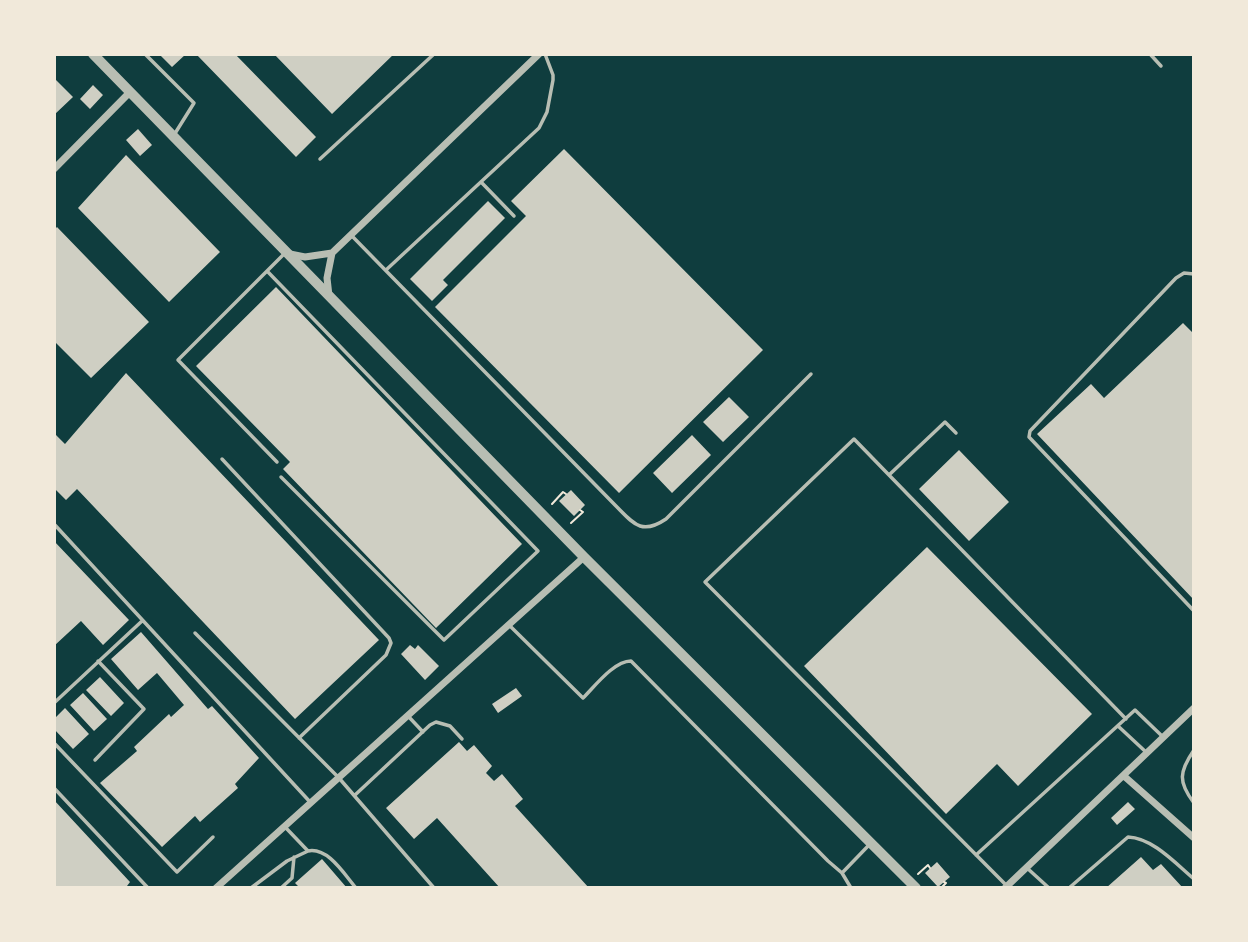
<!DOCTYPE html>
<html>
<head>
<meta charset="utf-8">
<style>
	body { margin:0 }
	#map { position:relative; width:1248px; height:942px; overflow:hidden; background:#0f3d3e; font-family:"IBM Plex Sans",sans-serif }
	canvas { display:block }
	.frame { position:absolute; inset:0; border:56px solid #f1e9da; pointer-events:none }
</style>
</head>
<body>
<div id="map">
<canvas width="1248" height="942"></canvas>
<div class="frame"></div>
</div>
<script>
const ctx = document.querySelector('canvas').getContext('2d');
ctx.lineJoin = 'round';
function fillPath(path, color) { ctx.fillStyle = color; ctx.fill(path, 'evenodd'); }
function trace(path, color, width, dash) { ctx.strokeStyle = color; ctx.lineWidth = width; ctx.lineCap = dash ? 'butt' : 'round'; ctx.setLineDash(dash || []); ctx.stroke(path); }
fillPath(new Path2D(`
	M159,54h27l-14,13z
	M196,54h39l81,83 -20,20z
	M274,54h120l-62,60z
	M54,78l19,19 -19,18z
	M93,85l10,10 -13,14 -10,-10z
	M138,129l14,16 -12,11 -14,-16z
	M564,149l199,201 -144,143 -184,-186 91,-91 -15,-15z
	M126,155l94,97 -51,50 -91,-94z
	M488,201l17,17 -62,62 5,5 -16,16 -22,-22z
	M57,227l92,95 -58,56 -37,-37v-111z
	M276,287l246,257 -86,84 -153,-159 7,-7 -94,-96z
	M1183,323l11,11v266l-157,-166 54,-50 13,14z
	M126,373l253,267 -84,79 -218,-230 -11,11 -12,-12v-51l2,-2 9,9z
	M729,397l20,20 -26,25 -20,-20z
	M692,435l19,20 -39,38 -19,-20z
	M959,450l50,52 -40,39 -50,-52z
	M571,490l14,15 -11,11 -15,-15z
	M54,541l75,79 -26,25 -22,-24 -27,25z
	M927,547l165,167 -74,72 -21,-22 -51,50 -142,-148z
	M141,632l67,77 4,-3 47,52 -24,26 3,4 -38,34 -5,-6 -33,31 -62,-64 37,-32 -3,-4 35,-33 2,3 13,-12 -27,-32 -19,17 -27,-31z
	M410,645l5,4 3,-4 21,21 -14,14 -24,-26z
	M100,677l24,26 -13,13 -25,-26z
	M516,688l6,8 -24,17 -6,-9z
	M83,693l24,26 -13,12 -24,-26z
	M65,708l24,26 -16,15 -19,-20v-10z
	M459,742l8,9 7,-6 18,21 -6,7 8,8 8,-7 21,25 -8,7 74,82h-89l-63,-70 -23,21 -28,-31z
	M54,800l76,82 -3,4 1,2h-74z
	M1128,802l7,7 -18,16 -6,-7z
	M1141,857l12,13 8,-6 22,24h-77z
	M322,859l25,29h-47l-5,-5z
	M937,862l13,15 -12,10 -13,-14z`), '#cfcfc3');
trace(new Path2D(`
	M552,504l11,-12 3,2
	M571,523l12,-11 -3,-2
	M918,874l10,-9 2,3
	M941,888l5,-5 -2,-1`), '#f1e9da', 2);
trace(new Path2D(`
	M145,54l49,49 -20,32
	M1150,54l11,12
	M320,159l114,-105
	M481,182l33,34
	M351,235l264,270c18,18 26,31 51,14l145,-145
	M386,270l153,-142 8,-16 6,-32v-5l-8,-21
	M268,272l270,279 -94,89 -163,-163
	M1194,274l-10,-1 -8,5 -146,153 -1,6 165,174
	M222,459l167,179 2,5 -5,12 -87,83
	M277,462l-99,-102 106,-106
	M889,475l56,-53 11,11
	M54,524l257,279
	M509,625l74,73c12,-12 31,-37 48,-37l197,200 14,12 9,15
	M195,633l144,145 95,110
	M54,703l88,-82
	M408,716l15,16
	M1118,726l29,27
	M54,743l123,129 36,-35
	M1194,750c-15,22 -16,32 0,53
	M95,760l49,-51 -46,-48
	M54,788l94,100
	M355,795l75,-70 6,-3 14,4 12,13
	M286,828l22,23c20,-4 36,23 48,37
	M976,855l159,-145 27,26
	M1027,868l22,20
	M842,873l27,-28
	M1007,886l-302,-304 149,-143 272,280
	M251,888l36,-27 21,-10
	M281,888l11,-10 2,-21
	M1069,888l59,-51c25,1 48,27 66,42`), '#b8beb3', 3.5);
trace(new Path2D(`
	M54,169l76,-77
	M332,253l207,-199
	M290,254l15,3 27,-4 -5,25 2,18
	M1124,776l70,62
	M216,888l368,-331
	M1005,888l189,-180`), '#b8beb3', 7);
trace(new Path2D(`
	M93,54l491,503 332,331`), '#b8beb3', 10);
</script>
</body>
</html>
